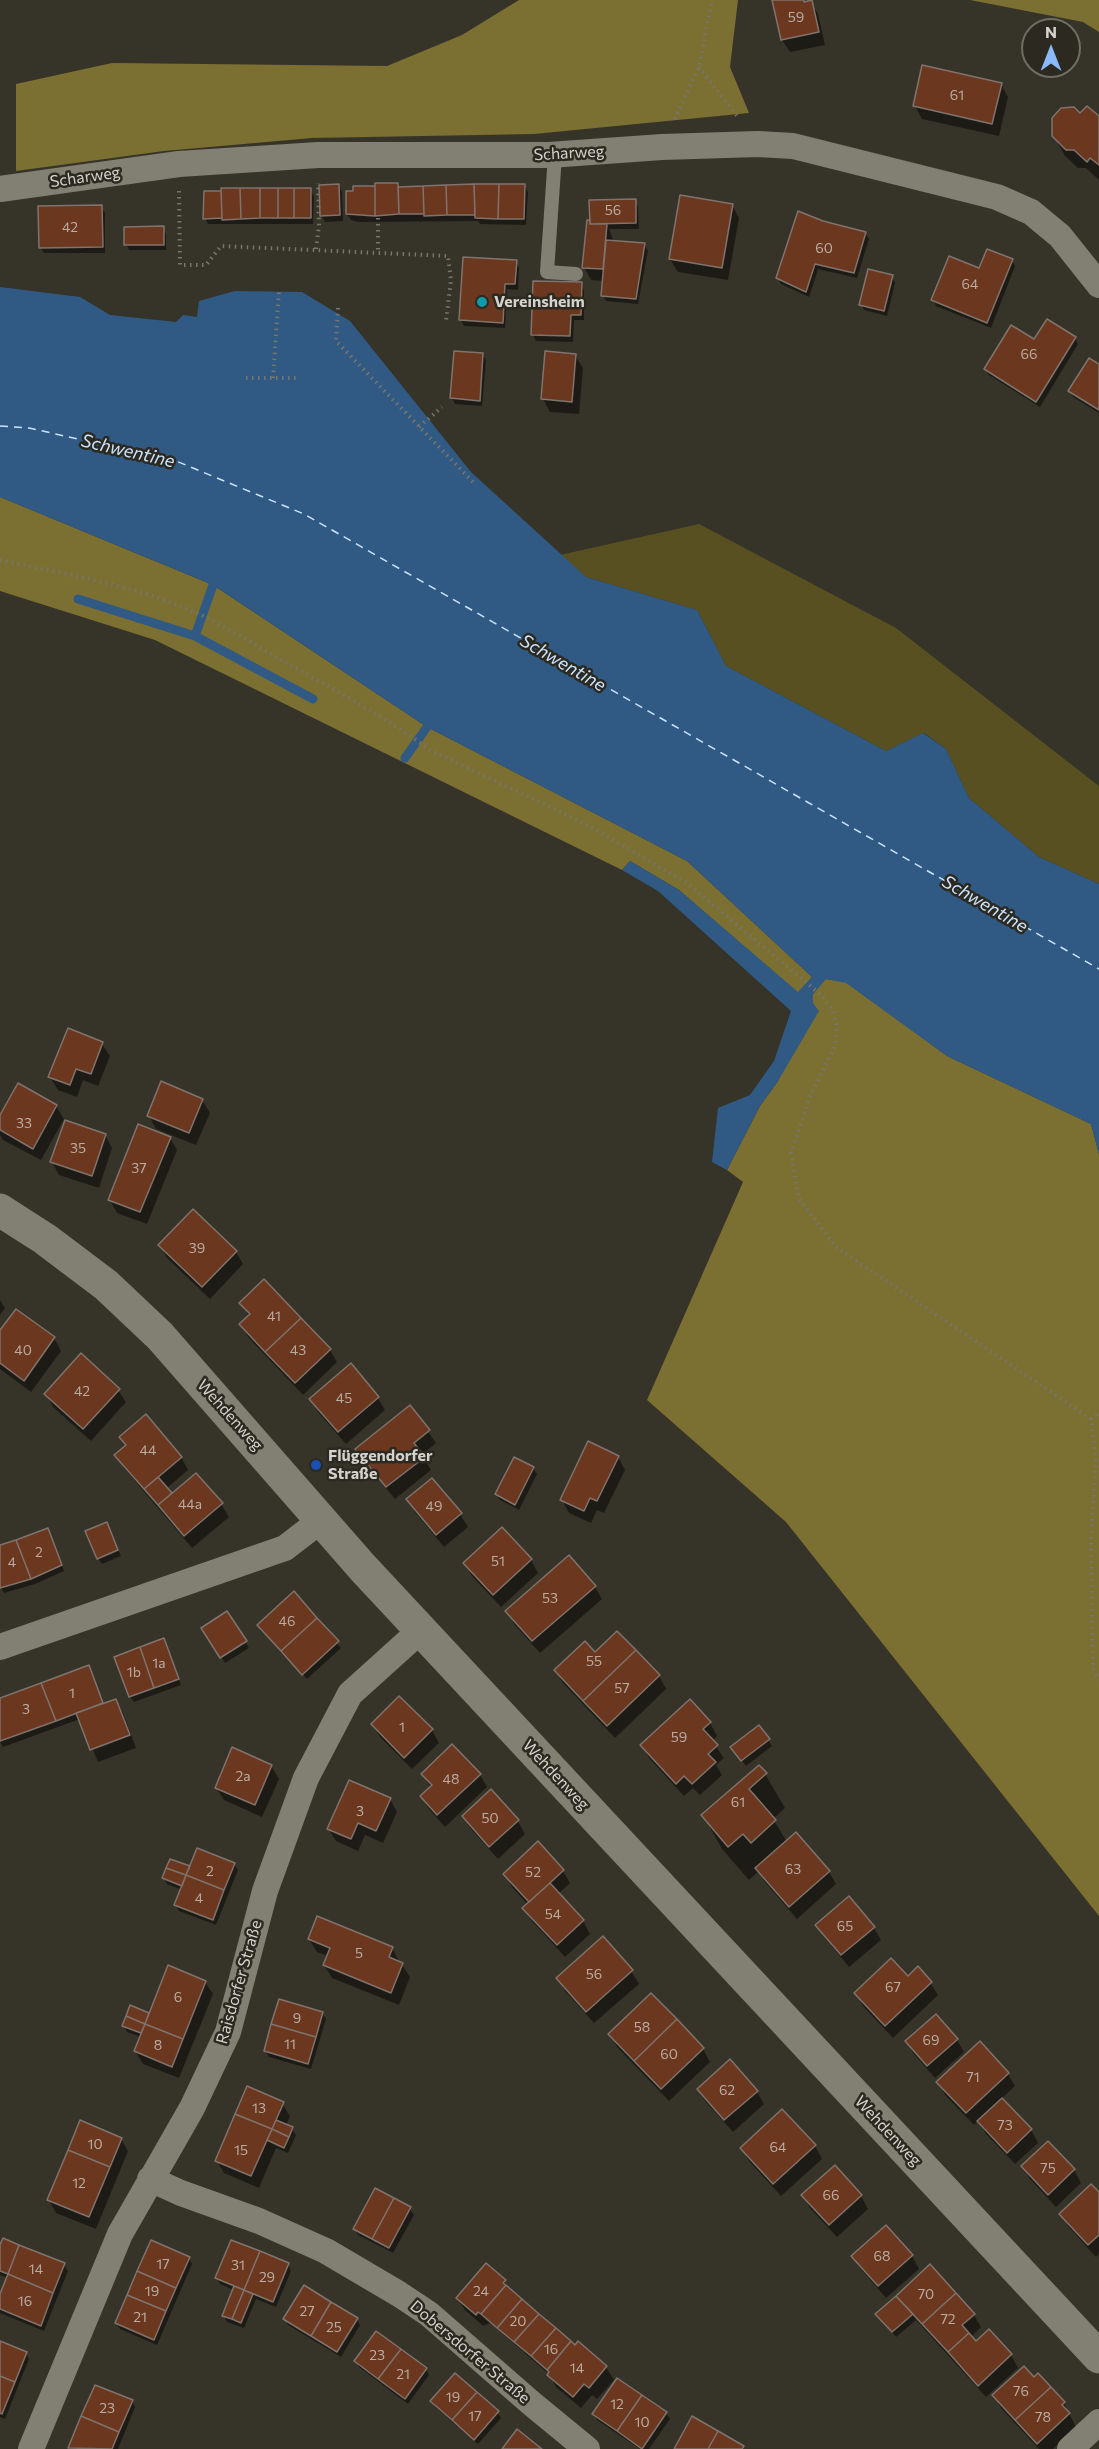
<!DOCTYPE html>
<html>
<head>
<meta charset="utf-8">
<style>
	body { margin:0 }
	#map { position:relative; width:1099px; height:2449px; overflow:hidden; background:#363429; font-family:Commissioner,sans-serif }
	canvas { display:block }
	.north { position:absolute; left:1021px; top:18px; width:60px; height:60px; box-sizing:border-box; background:#2c2a20; border:2px solid #6f6e65; border-radius:50%; rotate:0deg; font-size:16px; font-weight:700; line-height:24px; text-align:center; color:#d4d3cd }
	.north::after { content:''; display:block; margin:auto; width:21px; height:27px; background:#8bbafc; clip-path:polygon(50% 0,100% 100%,50% 72%,0 100%) }
</style>
</head>
<body>
<div id="map">
<canvas width="1099" height="2449"></canvas>
<div class="north">N</div>
</div>
<script>
const ctx = document.querySelector('canvas').getContext('2d');
ctx.lineJoin = 'round';
function fillPath(path, color) { ctx.fillStyle = color; ctx.fill(path, 'evenodd'); }
function trace(path, color, width, dash) { ctx.strokeStyle = color; ctx.lineWidth = width; ctx.lineCap = dash ? 'butt' : 'round'; ctx.setLineDash(dash || []); ctx.stroke(path); }
function label(font, color, halo, rows, align = 'center') {
  ctx.font = font + ' Commissioner,sans-serif'; ctx.lineWidth = 5; ctx.setLineDash([]); ctx.textBaseline = 'middle'; ctx.strokeStyle = halo; ctx.fillStyle = color; for (const [text, x, y, turn = 0] of rows) {
    ctx.save(); ctx.translate(x, y); ctx.rotate((+turn || 0) * Math.PI / 180); ctx.textAlign = isNaN(turn) ? turn : align; if (halo) ctx.strokeText(text, 0, 0); ctx.fillText(text, 0, 0); ctx.restore();
  }
}
fillPath(new Path2D(`
	M699,524l197,104 203,158v98l-60,-27 -70,-59 -23,-49 -22,-16 -38,18 -160,-85 -29,-56 -111,-33 -26,-22z`), '#585020');
fillPath(new Path2D(`
	M519,0h219l-8,67 19,46 -215,21 -222,4 -148,13 -148,20v-87l96,-21 275,3 75,-31z
	M970,0h129v32l-16,-10z
	M0,497l213,88 214,142 260,134 125,116 -14,16 -119,-103 -49,-29 -8,9 -467,-230 -155,-49z
	M825,979l21,3 101,74 144,68 8,30v762l-313,-394 -139,-122 96,-218 -16,-12 33,-64 18,-25 35,-78v-9z`), '#7b7032');
fillPath(new Path2D(`
	M0,287l80,10 30,18 66,7 7,-7 14,2 2,-16 36,-10 67,1 48,29 121,151 115,105 111,33 29,56 160,85 37,-18 23,16 23,49 70,59 60,27v270l-8,-30 -144,-68 -101,-73 -20,-4 -13,15v9l6,8 -41,70 -18,25 -33,64 -15,-8 6,-54 32,-13 24,-34 17,-50 -133,-120 -36,-21 8,-9 49,29 119,102 14,-15 -125,-116 -260,-134 -214,-142 -213,-88z`), '#305a84');
fillPath(new Path2D(`
	M774,0l37,2 7,12 7,31 -35,7 -8,-12z
	M1001,84l7,13 -9,39 -77,-17 -7,-13z
	M1080,115l19,3v62l-13,-12h-8l-13,-12 -11,-20z
	M397,184l2,4 125,-2 4,6 -2,33 -46,-1 -2,-3 -120,1 -7,-2 -4,-6 7,-21z
	M339,186l3,6 1,29 -18,1 -3,-6z
	M310,190l4,6 -1,28h-105l-3,-6v-26z
	M635,201l3,6 1,22h-30l5,13 30,3 4,5 -10,54 -32,-3 -3,-6 1,-14 -13,-1 -7,-13 4,-45z
	M732,205l7,13 -11,62 -50,-8 -8,-13z
	M101,207l4,6v40h-61l-4,-6z
	M823,222l42,11 4,6 -12,39 -39,-9 -9,28 -28,-13 -3,-6z
	M163,228l3,6v16h-37l-3,-6z
	M1012,260l3,6 -24,62 -55,-22 -3,-6 47,-30z
	M516,262l3,6 -1,22 -11,-1 -2,39 -41,-2 -3,-6z
	M892,277l3,6 -8,33 -23,-6 -3,-6z
	M581,284l3,6v30h-10l-1,22 -37,-1 -3,-6z
	M1075,338l3,6 -38,63 -51,-32 -4,-5 49,-29z
	M482,354l4,6 -4,46 -27,-2 -3,-6z
	M575,355l8,13 -4,46 -29,-2 -7,-13z
	M1099,367v46l-26,-16 -3,-6z
	M68,1030l34,14 8,12 -12,30 -15,-6 -6,17 -19,-7 -8,-13z
	M202,1100l8,13 -14,32 -40,-16 -7,-13z
	M56,1106l8,13 -23,41 -38,-20 -3,-5v-16z
	M105,1135l7,13 -13,40 -40,-13 -7,-13z
	M170,1138l7,12 -30,74 -30,-11 -7,-13z
	M160,1245l76,7 7,12 -33,35 -43,-41z
	M0,1300l5,8 -5,7z
	M241,1303l89,47 7,12 -34,33 -55,-58 -7,-13 8,-8z
	M16,1311l38,27 7,13 -30,41 -31,-23v-36z
	M118,1390l8,12 -35,39 -38,-34 -7,-13z
	M378,1398l7,12 -39,34 -28,-32 -7,-13z
	M410,1407l26,36 -14,12 9,15 -36,29 -30,-37 -8,-13z
	M121,1437l60,20 7,13 -22,19 6,7 49,8 8,13 -37,31 -68,-80 -8,-13 10,-9z
	M618,1457l7,13 -21,43 -7,-3 -6,13 -22,-10 -7,-13z
	M533,1468l4,6 -18,36 -19,-10 -4,-6z
	M408,1500l52,14 8,13 -24,20 -29,-35z
	M502,1529l29,31 7,13 -37,34 -29,-31 -7,-12z
	M109,1530l12,26 -19,8 -4,-6z
	M51,1535l13,36 -29,13 -31,9 -4,-7v-39z
	M595,1587l7,12 -62,54 -26,-29 -7,-13z
	M294,1594l47,54 -34,31 -48,-54z
	M227,1613l22,35 -24,15 -22,-35z
	M164,1640l17,45 -47,17 -4,-6z
	M595,1654l64,22 7,13 -51,49 -52,-55 -7,-12z
	M92,1673l11,32 13,-4 7,12 13,35 -38,14 -18,-43 -77,28 -3,-5v-42z
	M399,1698l33,32 7,13 -27,26 -32,-32 -8,-13z
	M690,1701l20,22 7,13 -5,5 12,17 -8,7 6,10 -22,20 -7,-7 -9,8 -35,-38 -7,-13z
	M768,1740l4,6 -26,20 -10,-13z
	M271,1766l8,13 -17,38 -38,-17 -8,-12z
	M423,1774l57,1 7,12 -42,40 -16,-18 -7,-12 9,-9z
	M765,1774l20,34 -12,11 14,23 42,30 7,12 -39,35 -33,-38 -5,-10 -10,9 -27,-31 -19,-34z
	M390,1799l7,13 -14,31 -18,-8 -7,16 -22,-10 -8,-13z
	M463,1817l55,4 7,13 -27,25 -27,-30z
	M234,1864l4,6 -22,55 -37,-14 -3,-6 6,-15 -15,-6 -3,-6 27,-10z
	M563,1871l7,12 -12,11 25,27 7,13 -25,23 -33,-36 -8,-13 4,-3 -16,-18 -7,-13z
	M817,1925l57,3 7,12 -32,27 -24,-29z
	M309,1939l83,9 7,13 -1,2 4,2 8,12 -11,28 -67,-27 -8,-13 4,-9 -11,-4z
	M631,1971l8,13 -45,39 -29,-32 -7,-13z
	M908,1978l22,4 8,13 -45,43 -30,-32 -7,-13z
	M205,1982l8,12 -34,84 -36,-14 -8,-13 6,-14 -14,-5 -3,-6 7,-19 19,8z
	M322,2013l4,6 -15,50 -42,-12 -4,-6z
	M610,2034l93,15 7,13 -41,39 -52,-54z
	M957,2040l7,12 -29,26 -21,-24 -8,-13z
	M1008,2074l7,12 -14,13 30,31 7,13 -23,21 -29,-30 -8,-13 -4,4 -29,-30 -7,-13z
	M698,2090l59,2 7,12 -31,28 -27,-30z
	M282,2103l8,13 -4,10 6,3 4,6 -8,18 -12,-5 -17,40 -35,-15 -7,-12z
	M121,2139l7,12 -32,78 -40,-16 -7,-13z
	M1048,2143l26,27 7,13 -25,24 -26,-28 -7,-12z
	M815,2146l7,13 -41,37 -32,-35 -7,-13z
	M834,2167l27,29 7,13 -31,28 -27,-29 -7,-13z
	M1099,2194v60l-3,3 -28,-31 -7,-12z
	M410,2209l4,6 -21,38 -35,-18 -3,-6z
	M0,2249l64,16 4,6 -24,60 -44,-18v-15l8,-20 -8,-3z
	M912,2256l7,13 -33,29 -25,-29 -8,-12z
	M189,2258l3,6 -35,81 -37,-16 -4,-6z
	M288,2265l3,6 -15,36 -20,-8 -12,29 -17,-6 -3,-6 10,-26 -14,-6 -3,-6z
	M930,2266l44,49 7,12 -10,10 5,6 13,-12 22,24 7,13 -32,29 -70,-77 -20,17 -19,-23z
	M504,2281l6,10 66,56 2,-4 28,24 8,13 -17,19 -5,-4 -11,13 -25,-21 -7,-13 -59,-51 -7,3 -18,-16 -8,-12z
	M285,2319h72l3,6 -19,32 -53,-32z
	M0,2343l26,10 3,6 -24,60 -5,-2z
	M355,2361l71,8 3,6 -21,29 -49,-37z
	M1034,2379l30,24 12,24 -23,22h-14l-38,-41 -7,-12z
	M618,2380l48,33 4,6 -21,30h-9l-43,-29 -3,-6z
	M132,2401l3,6 -17,42h-48z
	M432,2401l65,11 4,6 -23,26 -43,-37z`), '#0007');
trace(new Path2D(`
	M78,599l117,37 118,63
	M195,636l18,-51
	M405,758l22,-31`), '#305a84', 9);
trace(new Path2D(`
	M0,426l29,2 147,33 128,53 795,455`), '#cae3fe', 1.5, [8, 6]);
const building = new Path2D(`
	M772,0h32v2l8,-2 7,32 -38,8z
	M922,65l80,18 -10,41 -79,-18z
	M1087,106l12,10v49l-9,-7 -3,4 -13,-12h-8l-14,-14v-18l9,-10 13,-1 6,6z
	M375,183h23l1,31 -24,2z
	M339,184l1,31 -20,1 -1,-31z
	M474,184h25l-1,35 -23,-1z
	M474,184l1,31h-28l-1,-30z
	M499,184h26l-1,35h-26z
	M446,185l1,30 -23,1 -1,-30z
	M353,186h22v30l-29,-2v-23h7z
	M423,186l1,28h-25l-1,-27z
	M221,188h19l1,31 -19,1z
	M240,188h20v30l-19,1z
	M260,188h18v30h-18z
	M278,188h16v30h-16z
	M294,188h17v30h-17z
	M204,191h17l1,27 -19,1z
	M680,195l53,9 -11,64 -53,-9z
	M636,199v24l-46,1 -1,-24z
	M102,205l1,42 -64,1 -1,-42z
	M798,211l25,10 43,11 -12,41 -39,-9 -9,28 -30,-14z
	M587,220h3v4h17l-4,45 -21,-1z
	M164,226v19h-40v-18z
	M606,240l39,3 -9,56 -35,-3z
	M987,249l26,10 -26,64 -56,-23 18,-44 30,12z
	M463,257l54,3 -2,24h-10l-2,39 -44,-3z
	M868,269l25,6 -9,36 -25,-6z
	M533,281l49,1 -1,33h-10l-1,21 -39,-1z
	M1047,319l29,18 -40,65 -52,-33 27,-44 23,14z
	M454,351l29,2 -3,48 -30,-3z
	M545,351l31,3 -4,48 -31,-3z
	M1089,358l10,6v46l-31,-19z
	M68,1028l35,14 -12,32 -15,-5 -6,16 -22,-8z
	M161,1081l42,18 -14,34 -42,-17z
	M18,1083l39,22 -24,44 -33,-19v-15z
	M65,1120l41,14 -14,42 -42,-14z
	M138,1124l33,13 -31,75 -32,-12z
	M193,1209l44,42 -35,36 -44,-42z
	M264,1279l37,39 -36,34 -26,-28 11,-10 -11,-11z
	M16,1309l39,28 -31,44 -24,-18v-33z
	M301,1318l30,31 -36,34 -30,-31z
	M81,1353l39,36 -37,40 -39,-35z
	M351,1363l28,34 -41,35 -29,-33z
	M410,1405l20,25 -16,13 11,14 -39,30 -31,-38z
	M146,1414l36,43 -38,32 -30,-34 12,-10 -7,-8z
	M588,1441l31,15 -22,45 -7,-3 -6,13 -24,-11z
	M514,1457l20,10 -19,38 -20,-11z
	M196,1473l27,30 -39,33 -26,-31z
	M158,1477l14,16 -14,12 -14,-16z
	M432,1478l30,35 -26,22 -30,-36z
	M107,1522l11,28 -21,9 -12,-28z
	M502,1527l30,32 -39,36 -30,-32z
	M48,1528l14,37 -31,14 -15,-39z
	M16,1540l15,39 -31,9v-43z
	M569,1555l27,31 -64,55 -27,-30z
	M294,1591l23,27 -36,33 -24,-26z
	M227,1611l20,30 -27,17 -19,-30z
	M317,1618l22,23 -37,34 -21,-24z
	M617,1631l19,19 -53,51 -29,-31 31,-29 10,11z
	M164,1638l15,41 -25,9 -14,-41z
	M140,1647l14,41 -25,9 -15,-40z
	M636,1650l24,25 -53,51 -24,-25z
	M89,1665l14,38 -47,18 -15,-38z
	M41,1683l15,38 -56,20v-43z
	M399,1696l34,33 -29,29 -33,-34z
	M116,1699l14,36 -40,15 -14,-37z
	M690,1699l21,23 -8,7 15,16 -10,9 8,8 -24,22 -8,-8 -8,8 -36,-39z
	M759,1725l11,14 -29,22 -11,-14z
	M452,1744l29,30 -44,41 -17,-19 12,-11 -11,-11z
	M232,1747l40,18 -17,40 -40,-17z
	M759,1765l8,8 -18,16 27,31 -25,23 -8,-9 -15,13 -27,-32z
	M349,1780l42,18 -15,33 -18,-8 -7,16 -24,-10z
	M491,1789l28,31 -30,27 -27,-31z
	M796,1832l34,39 -41,36 -34,-39z
	M538,1841l26,29 -35,32 -26,-28z
	M197,1848l38,15 -11,27 -38,-15z
	M170,1859l20,7 -4,9 -20,-7z
	M166,1868l20,7 -4,11 -20,-8z
	M186,1875l38,15 -11,30 -39,-15z
	M550,1883l34,37 -27,25 -35,-37z
	M849,1896l26,31 -34,28 -26,-30z
	M317,1916l76,31 -4,10 14,6 -12,30 -68,-28 7,-17 -22,-9z
	M603,1936l30,34 -47,42 -30,-34z
	M891,1958l17,18 10,-10 14,16 -47,44 -31,-33z
	M168,1965l38,16 -23,58 -38,-15z
	M651,1993l26,26 -43,42 -26,-27z
	M279,1999l44,13 -7,25 -45,-13z
	M130,2005l19,8 -4,11 -19,-8z
	M936,2014l22,25 -31,27 -22,-25z
	M126,2016l19,8 -4,9 -19,-7z
	M677,2019l27,29 -43,41 -27,-28z
	M145,2024l38,15 -11,28 -38,-16z
	M271,2024l45,13 -8,27 -44,-13z
	M980,2041l29,32 -43,40 -30,-31z
	M730,2059l28,32 -34,29 -27,-31z
	M247,2086l37,16 -12,27 -37,-15z
	M1002,2098l30,31 -25,24 -30,-32z
	M782,2109l34,36 -43,39 -33,-36z
	M235,2114l37,15 -21,47 -36,-15z
	M80,2120l42,18 -12,29 -42,-17z
	M276,2120l17,7 -4,10 -17,-8z
	M272,2129l17,8 -5,11 -17,-8z
	M1048,2141l27,28 -27,26 -27,-29z
	M68,2150l42,17 -21,50 -42,-17z
	M835,2165l27,30 -33,30 -28,-30z
	M1091,2184l8,8v43l-11,10 -29,-31z
	M375,2188l19,10 -22,41 -19,-10z
	M394,2198l17,9 -22,41 -17,-9z
	M886,2225l27,30 -35,31 -27,-30z
	M3,2238l16,7 -11,29 -8,-3v-26z
	M151,2240l39,17 -14,31 -39,-17z
	M231,2240l29,11 -16,39 -29,-12z
	M19,2245l46,18 -12,30 -45,-19z
	M260,2251l29,12 -16,39 -29,-12z
	M486,2263l20,17 -3,3 3,2 -25,29 -3,-2 -2,3 -20,-17z
	M930,2264l26,29 -34,31 -26,-28z
	M137,2271l39,17 -10,23 -39,-16z
	M8,2274l45,19 -12,33 -41,-17v-15z
	M304,2285l27,17 -20,34 -28,-17z
	M506,2285l16,14 -25,29 -16,-14z
	M234,2286l10,4 -12,29 -10,-3z
	M244,2290l9,4 -12,29 -9,-4z
	M956,2293l19,21 -13,11 7,8 -21,19 -26,-28z
	M127,2295l39,16 -12,29 -39,-17z
	M896,2296l17,18 -21,18 -17,-18z
	M522,2299l17,15 -25,28 -17,-14z
	M331,2302l27,16 -21,34 -26,-16z
	M539,2314l17,14 -25,28 -17,-14z
	M556,2328l15,13 -24,29 -16,-14z
	M989,2329l23,25 -34,32 -30,-34 21,-19 7,8z
	M376,2331l25,18 -23,30 -24,-18z
	M0,2341l27,11 -12,30 -15,-6z
	M571,2341l4,4 3,-4 29,25 -18,22 -5,-4 -11,13 -26,-22 2,-3 -2,-2z
	M401,2349l26,19 -22,31 -27,-20z
	M1024,2366l10,11 4,-4 13,14 -36,33 -23,-25z
	M455,2373l22,19 -25,28 -22,-19z
	M0,2376l15,6 -13,32 -2,-1z
	M617,2378l25,17 -25,36 -25,-17z
	M95,2385l38,15 -14,32 -38,-16z
	M1051,2387l14,15 -3,3 8,8 -33,31 -22,-24z
	M477,2392l22,19 -25,29 -22,-20z
	M642,2395l25,17 -25,37 -25,-18z
	M81,2416l38,16 -7,17 -44,-1z
	M692,2416l26,15 -10,18h-34z
	M517,2429l25,20h-40z
	M718,2431l26,15 -2,3h-34z`);
fillPath(building, '#6b371e');
trace(building, '#80736d', 1.5);
trace(new Path2D(`
	M699,67l38,49
	M675,119l24,-52 13,-67
	M179,191l1,74h26l15,-19 227,10 3,24 -5,41
	M378,218v34
	M316,249l3,-23 -1,-43
	M338,308l-2,33 138,142
	M246,378h53
	M273,378l6,-87
	M419,427l23,-20
	M0,560c62,13 126,24 185,48 32,13 63,33 93,50 51,29 104,57 152,92l154,73 103,60 134,112 12,16 4,16 -2,19 -25,51 -19,56 8,46 37,48 255,172 5,42 -5,80 2,128 6,11
	M1091,1419l8,-6`), '#77756c', 4, [1.5, 4.5]);
trace(new Path2D(`
	M555,155l-8,117 29,2`), '#828073', 14);
trace(new Path2D(`
	M0,189l179,-25 139,-9h231l113,-8 96,-3 35,2 204,51 34,15 29,24 39,49
	M0,1647l285,-99 35,-27
	M150,2179l31,14 78,28 67,30 73,43 30,20 102,89 56,46
	M31,2449l89,-215 72,-126 36,-76 37,-141 41,-113 44,-84 71,-64
	M1070,2449l29,-27`), '#828073', 26);
trace(new Path2D(`
	M0,1210l45,29 61,46 54,51 203,232 736,789`), '#828073', 33);
for (const [x, y, r, color] of [
	[482,302,6,"#0f9aa8"],
	[316,1465,6,"#1a4fb4"]
]) { const dot = new Path2D(); dot.arc(x, y, r, 0, 2 * Math.PI); ctx.fillStyle = color; ctx.fill(dot); trace(dot, '#2c2a20', 2); }
label('14px', '#baaca1', null, [
	["59",796,17],
	["61",957,95],
	["56",613,210],
	["42",70,227],
	["60",824,248],
	["64",970,284],
	["66",1029,354],
	["33",24,1123],
	["35",78,1148],
	["37",139,1168],
	["39",197,1248],
	["41",274,1316],
	["40",23,1350],
	["43",298,1350],
	["42",82,1391],
	["45",344,1398],
	["44",148,1450],
	["44a",190,1504],
	["49",434,1506],
	["2",39,1552],
	["51",498,1561],
	["4",12,1562],
	["53",550,1598],
	["46",287,1621],
	["55",594,1661],
	["1a",159,1663],
	["1b",134,1672],
	["57",622,1688],
	["1",72,1693],
	["3",26,1709],
	["1",402,1727],
	["59",679,1737],
	["2a",243,1776],
	["48",451,1779],
	["61",738,1802],
	["3",360,1811],
	["50",490,1818],
	["63",793,1869],
	["2",210,1871],
	["52",533,1872],
	["4",199,1898],
	["54",553,1914],
	["65",845,1926],
	["5",359,1953],
	["56",594,1974],
	["67",893,1987],
	["6",178,1997],
	["9",297,2018],
	["58",642,2027],
	["69",931,2040],
	["11",290,2044],
	["8",158,2045],
	["60",669,2054],
	["71",973,2077],
	["62",727,2090],
	["13",259,2108],
	["73",1005,2125],
	["10",95,2144],
	["64",778,2147],
	["15",241,2150],
	["75",1048,2168],
	["12",79,2183],
	["66",831,2195],
	["68",882,2256],
	["17",163,2264],
	["31",238,2265],
	["14",36,2269],
	["29",267,2277],
	["19",152,2291],
	["24",481,2291],
	["70",926,2294],
	["16",25,2301],
	["27",307,2311],
	["21",140,2317],
	["72",948,2319],
	["20",518,2321],
	["25",334,2327],
	["16",551,2349],
	["23",377,2355],
	["14",577,2368],
	["21",403,2374],
	["76",1021,2391],
	["19",453,2397],
	["12",617,2404],
	["23",107,2408],
	["17",475,2416],
	["78",1043,2417],
	["10",642,2422]
]);
label('16px', '#d4d3cd', '#2c2a20', [
	["Scharweg",569,153,-3],
	["Scharweg",85,177,-8],
	["Wehdenweg",230,1415,48],
	["Wehdenweg",556,1775,47],
	["Raisdorfer Straße",239,1982,-74],
	["Wehdenweg",888,2131,47],
	["Dobersdorfer Straße",470,2352,40]
]);
label('bold 16px', '#d4d3cd', '#2c2a20', [
	["Vereinsheim",494,302],
	["Flüggendorfer",328,1456],
	["Straße",328,1474]
], 'left');
label('italic 18px', '#cae3fe', '#2c2a20', [
	["Schwentine",128,451,13],
	["Schwentine",563,663,30],
	["Schwentine",985,904,30]
]);
</script>
</body>
</html>
